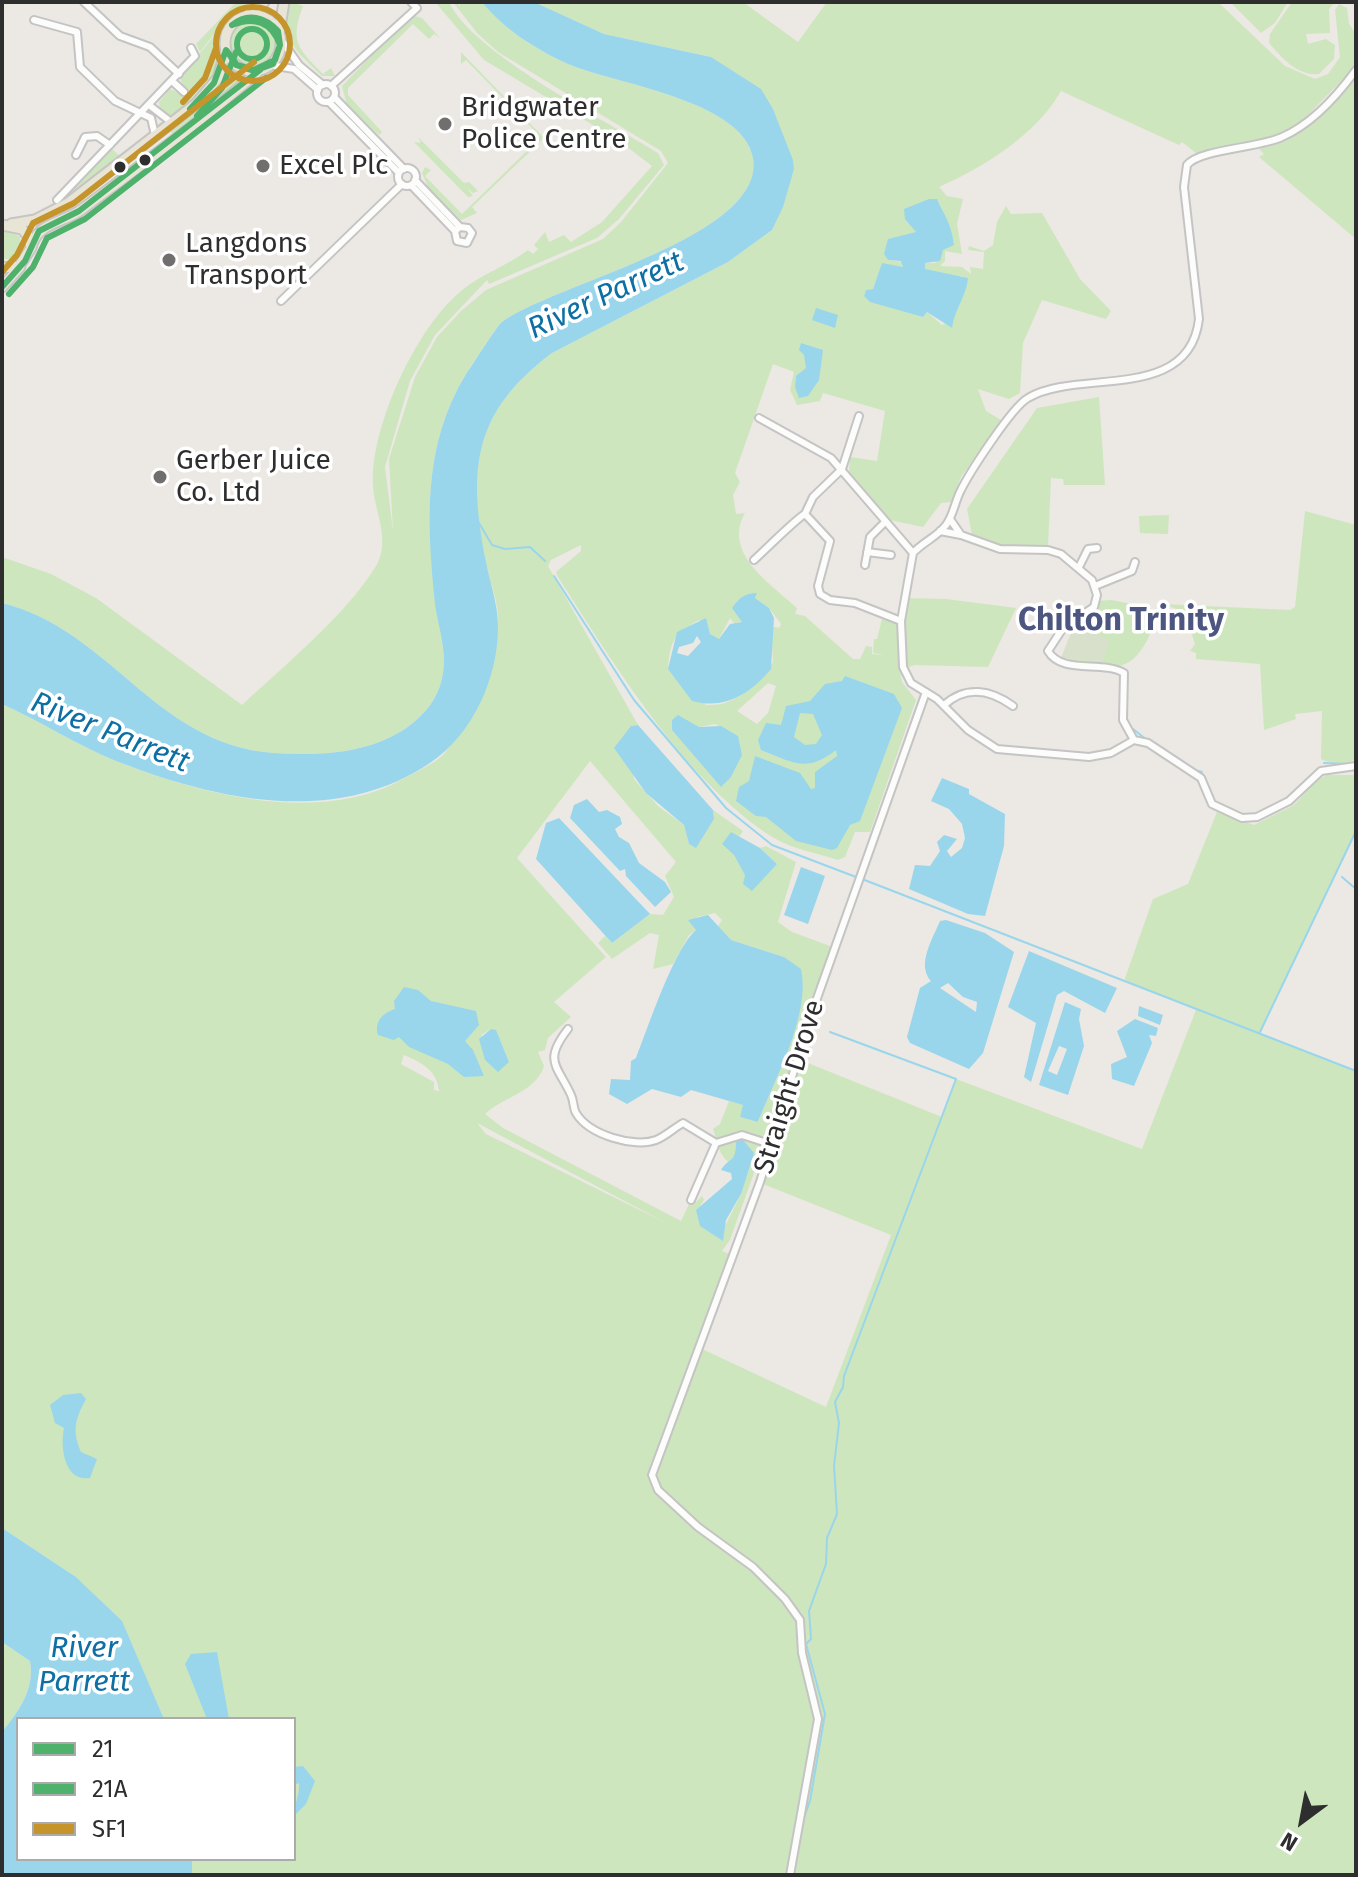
<!DOCTYPE html>
<html>
<head>
<meta charset="utf-8">
<style>
	body { margin:0 }
	#map { position:relative; width:1358px; height:1877px; overflow:hidden; background:#ece8e4; font-family:"Fira Sans",sans-serif }
	canvas { display:block }
	.frame { position:absolute; inset:0; border:4px solid #2e2e2e; pointer-events:none }
	.legend { position:absolute; left:16px; top:1717px; width:280px; height:144px; box-sizing:border-box; background:#fff; border:2px solid #ababab; margin:0; padding:10px 14px; list-style:none; font-size:24px; color:#2e2e2e }
	.legend li { display:flex; align-items:center; gap:16px; height:40px }
	.legend b { width:40px; border:2px solid #ababab }
	.north { position:absolute; left:1262px; top:1781px; width:80px; height:80px; -webkit-text-stroke:6px #fff; paint-order:stroke; rotate:212deg; font-size:22px; font-weight:700; line-height:32px; text-align:center; color:#2e2e2e }
	.north::after { content:''; display:block; margin:auto; width:28px; height:36px; background:#2e2e2e; clip-path:polygon(50% 0,100% 100%,50% 72%,0 100%) }
</style>
</head>
<body>
<div id="map">
<canvas width="1358" height="1877"></canvas>
<div class="frame"></div>
<ul class="legend">
<li><b style="height:10px;background:#4eb16c"></b>21</li>
<li><b style="height:10px;background:#4eb16c"></b>21A</li>
<li><b style="height:10px;background:#c5952c"></b>SF1</li>
</ul>
<div class="north">N</div>
</div>
<script>
const ctx = document.querySelector('canvas').getContext('2d');
ctx.lineJoin = 'round';
function fillPath(path, color) { ctx.fillStyle = color; ctx.fill(path, 'evenodd'); }
function trace(path, color, width, dash) { ctx.strokeStyle = color; ctx.lineWidth = width; ctx.lineCap = dash ? 'butt' : 'round'; ctx.setLineDash(dash || []); ctx.stroke(path); }
function label(font, color, halo, rows, align = 'center') {
  ctx.font = font + ' "Fira Sans",sans-serif'; ctx.lineWidth = 7; ctx.setLineDash([]); ctx.textBaseline = 'middle'; ctx.strokeStyle = halo; ctx.fillStyle = color; for (const [text, x, y, turn = 0] of rows) {
    ctx.save(); ctx.translate(x, y); ctx.rotate((+turn || 0) * Math.PI / 180); ctx.textAlign = isNaN(turn) ? turn : align; if (halo) ctx.strokeText(text, 0, 0); ctx.fillText(text, 0, 0); ctx.restore();
  }
}
fillPath(new Path2D(`
	M236,2h11l-22,18 -25,32 -4,-8z
	M249,2h9l-35,26c-4,11 -2,21 -4,33 -3,23 -28,50 -51,56l-8,-6 -1,-9 11,-13 13,6 3,-2 -6,-15 45,-56z
	M291,2l12,4c-13,35 -6,42 20,68l8,-6 4,8h-13c-22,-22 -47,-39 -31,-74z
	M449,2c23,51 158,119 209,151l6,12 -45,54 -22,19 -108,46 -2,-4 -52,55 -25,46 -25,86 8,64 -4,-72 26,-82 22,-40 24,-26 25,-21 117,-51 18,-17 47,-59 -7,-12 -163,-99 -21,-19 -24,-31h5l1,5 2,-5h21c21,27 55,48 86,62 47,20 175,36 185,94 13,80 -202,126 -252,165 -4,3 -30,43 -35,51 -44,72 -39,149 -30,230 2,22 11,47 7,69 -5,37 -38,61 -72,72 -33,10 -64,10 -98,8 -118,-9 -162,-123 -271,-150v-46l49,17 45,24 146,107c43,-40 105,-91 134,-139 16,-27 -3,-56 -3,-83 -2,-57 43,-155 88,-192 20,-17 46,-25 67,-41l5,4 5,-5 -4,-4 11,-13 4,10 15,-7 7,7 31,-20 50,-56 -34,-26 -134,-80 -48,-57z
	M534,2h209l55,40 29,-40h391l67,64 30,13 13,-5 12,-17 -5,-47 4,-6 8,4 2,16 7,10v32l-54,55 -36,20 -70,12 -14,-11 -3,3 -118,-54c-25,44 -77,76 -122,96l8,9 16,3 -6,25 5,30 -17,-3v10l-5,5 22,1 9,7 -1,-7 13,2 1,-17 -16,-2 1,-4 15,5 9,-6 4,-23 9,-16 5,8 31,-1 38,66 31,32 -5,8 -64,-19 -19,43 -3,50 -11,6 -31,-10 8,22 15,9 -40,57 -10,25 -10,1 -18,24 -33,-7 -41,-47 1,-16 27,4 8,-50 -62,-18 -3,8 -23,4 -7,-15 4,-18 -21,-8 -38,109 5,9 -7,13 3,19 9,-1c-23,40 25,70 52,95l-2,6 10,2 48,43h7l6,-13 6,1v7l12,1 -11,-2 1,-14h3l5,-20 19,4 3,-25 42,1 70,9 -28,59 -73,-2 -15,5 2,12 14,18 -46,132h-15l-10,25 -7,3c-21,-7 -46,-11 -64,-22 -88,-55 -161,-175 -216,-261l-2,-5 25,-21v-6l-30,15 -3,6 90,159 -7,1 3,53 24,27 26,19 5,19 25,-25 -1,-9 30,21 -4,6 -8,-5 3,23 12,20 -3,9 34,-20 -17,-16 6,-2 30,16 -18,60 14,10 38,14 1,11 -101,283 -8,11 12,5 -34,92 126,59 65,-172 -128,-51 40,-123 139,56 14,-38 186,70 54,-139 -72,-29 29,-82 35,-15 29,-72 37,13 40,-20 22,-24 11,-6h29v56l-97,202 97,38v804h-1164v-16h102v-140h-130l-43,-98 -45,-44 -74,-49v-824c38,17 75,41 114,57 83,33 203,65 287,18 12,-7 31,-15 41,-25 11,-13 17,-40 24,-56 9,-21 27,-50 30,-72 2,-23 -9,-44 -13,-65 -17,-93 -13,-148 67,-208l176,-91 44,-32 22,-61 -21,-60 -62,-52 -107,-23zM939,203l15,41 -11,6 -8,13h-10v6l26,8 12,-1 -4,29 -5,4 -2,12 -10,4 -15,-13 -4,5 -59,-21 2,-6 7,-1 9,-25 21,3 2,-5 -17,-2v-21l22,-2 6,-5 -5,-9zM757,593l-2,5 14,10 12,16 -2,4 -8,-2 2,36c-17,22 -36,45 -67,43l-38,-36c2,-30 7,-35 31,-49l15,19h5l11,-21 4,5 8,-1 -5,-9zM768,683l8,3 -8,27 -11,11 -20,-13zM715,724l23,12v22l-7,19 -16,3 -14,-19 -2,-34zM590,761l86,101 -11,14 9,21 -11,18 -13,-1 -38,29 -7,-7 -7,7 14,16 38,-26 9,2 -6,34 20,-5 16,-29 7,-5 1,-13 18,-4 7,7 -5,8 14,12 53,17 -25,165 -19,-5 4,-12 -15,-4 -9,23 -7,5c5,14 5,26 18,35l5,-9 5,39 -16,32 -25,-20 4,-6 -2,-4 -6,6 -5,-2 -10,21 -178,-93 -18,-14c18,-17 51,-22 59,-48l-6,-14 7,-2 3,-12 23,-21 -17,-15 52,-45 -89,-99zM491,1029l5,2 13,31 -28,-27zM404,1055c18,8 33,15 35,36l-5,-1v-8l-33,-18zM477,1123l191,101 -182,-90z
	M1230,2h58l-13,21 -14,10z
	M1292,2h43l-6,7 1,24 -24,1 2,10 18,-5 9,6 -1,14 -15,15c-22,2 -37,-16 -50,-31l1,-9z
	M415,16l7,2 18,20 -6,-4 -5,5 -16,-15 -65,64v7l34,37 -3,3 -32,-30 -5,-19 61,-63z
	M231 43a22 22 0 1 1 44 0a22 22 0 1 1-44 0Z
	M461,52l83,86 -72,69 5,6 -16,7 -32,-30 -7,-17 3,-6 6,3 -6,6 37,38 70,-68 -3,-9 8,-4 -71,-73 -5,4z
	M228,67l19,10 -75,57 -3,-4 44,-36z
	M1356,77v162l-97,-82 5,-3 -5,-5c40,-12 73,-38 97,-72z
	M418,137l46,46 5,-1 9,9 -5,2 -6,-5 6,8 -5,1 -54,-55 7,1z
	M111,148l9,8 -6,8 -62,45z
	M2,232h10l8,5 1,14 -6,8h-13z
	M1099,397l6,88h-41l-1,-6 -12,-1 -3,69 -48,-1 -28,-11 -5,-26 70,-101z
	M1305,511l51,14v234c-8,6 -26,5 -35,0l1,-48 -27,3 1,5 -32,11 -4,-66 -64,-5v-6l-6,-2 5,-7 -4,-12 3,-2 -6,-7 2,-9 -27,-10 127,6 5,-3z
	M1169,515l-1,19 -28,-1 -1,-17z
	M1111,600l27,5 19,13c-24,62 -40,50 -97,44l1,-4 42,3 -9,-29 5,-24 -3,-4 1,-3z
	M2,1642l28,19c5,28 -11,50 -28,71z`), '#cee6be');
fillPath(new Path2D(`
	M1099,608l-5,24 15,9 -6,20 -42,-3 11,-28 -3,-3 12,-4z`), '#d8e0cc');
fillPath(new Path2D(`
	M482,2h52l70,32 107,23 50,32 12,20 20,51 1,9 -11,38 -11,23 -44,32 -176,91c-80,60 -84,116 -66,209 4,22 12,41 12,65 0,51 -25,107 -68,136 -95,64 -214,37 -314,-2 -39,-16 -76,-40 -114,-57v-101c109,27 153,141 271,150 34,2 65,2 98,-8 34,-11 67,-35 72,-72 4,-22 -5,-47 -8,-69 -8,-81 -13,-158 31,-230 5,-7 31,-48 35,-51 50,-39 265,-85 252,-165 -10,-58 -138,-74 -185,-94 -31,-14 -65,-35 -86,-62z
	M929,199h8c7,16 14,23 17,46l-11,5 -3,11 -15,2v6l43,9c-1,17 -14,32 -16,50l-25,-16 -4,5 -53,-15 -6,-6 2,-6 7,-1 9,-26 21,4 -2,-6 -13,-1 -4,-6 4,-15 28,-7 -11,-13 -1,-10z
	M816,308l22,7 -3,13 -23,-8z
	M801,343l22,7 -4,30 -11,16 -9,2 -4,-11 1,-11 10,-8 -2,-13 -5,-5z
	M757,593l-2,5 14,10 5,10 -3,51c-21,25 -46,41 -79,32l-24,-32 9,-37 29,-14 4,16 9,5 11,-15 12,-2 -10,-14c7,-10 13,-15 25,-15zM697,636l4,6 -13,14 -11,-3 2,-6 14,-4z
	M845,676l49,18 8,14 -42,113 -10,4 -13,23 -5,2 -36,-9 -30,-24 -10,-1 -20,-15 3,-14 10,-6 6,-25 45,17 11,16 4,-1v-16l22,-16 -1,-6c-29,23 -42,13 -75,0l-3,-10 8,-17 15,2 5,-19 24,-5 15,-17 17,-3zM800,713l13,1 9,21 -6,9 -11,1 -11,-8z
	M678,715l21,12 22,-1 17,10 4,19 -11,22 -10,10 -49,-57v-10z
	M638,725l75,85 1,9 -18,29 -7,-4 -5,-19 -38,-32 -32,-45 17,-22z
	M942,778l27,11v5l36,20 -1,32 -19,70 -17,-2 -59,-25 6,-24 15,1 10,-15 -3,-9 7,-7 13,4 -10,12 4,6 11,-9 3,-10 -3,-14 -13,-15 -18,-8z
	M587,799l12,13 8,-2 13,7 2,7 -7,5 4,8 10,6 10,20 26,19 6,10 -16,15 -29,-31 -1,-7 -5,2 -50,-53 4,-13z
	M559,818l91,96 -38,29 -76,-84 10,-36z
	M731,832l29,16 17,16 -25,27 -9,-7 2,-9 -11,-20 -12,-11z
	M801,867l24,9 -17,48 -24,-9z
	M708,915l23,25 53,17 17,12c10,46 -26,109 -43,153l-18,-5 3,-12 -52,-15 -10,7 -29,-8 -25,15 -18,-10 2,-15 19,1 1,-19 5,-3c13,-33 38,-109 60,-128l-8,-10z
	M946,920l39,13 29,19 -31,101 -14,16 -59,-26 -3,-6 13,-49 11,-7c-15,-16 2,-43 9,-60zM948,983l15,14 14,5 -1,10 -36,-24z
	M1029,951l88,37 -12,25 -41,-22 -7,4 -26,87 -7,-5 12,-54 -28,-16z
	M404,987l14,3 13,11 45,10 3,14 -14,16 8,9 11,26 -20,1 -16,-13 -39,-17 -10,-10 -5,3 -16,-5c-4,-14 5,-22 17,-26l-1,-8z
	M1065,1002l16,7 -2,10 5,27 -16,49 -29,-10zM1059,1046l8,3 -10,26 -9,-4z
	M1139,1006l24,9 -3,10 -22,-9z
	M1135,1019l23,9 -2,8 -7,-1 3,8 -18,43 -22,-7 -1,-15 16,-7 -10,-26z
	M491,1029l5,1 13,32 -11,10 -13,-12 -6,-21z
	M742,1139l12,14 -13,41 -15,26 -3,21 -23,-15 -4,-16 36,-31 -1,-6 -10,-3c9,-14 15,-6 15,-29z
	M81,1393l5,6c-11,20 -14,32 -5,53l16,7 -7,19c-26,4 -30,-31 -26,-50l-9,-5 -5,-18 13,-10z
	M2,1528l74,49 46,44 42,98h-146v140h174v16h-190v-143c17,-21 33,-43 28,-71l-28,-19z
	M217,1652l12,67h-22l-22,-55 6,-10z
	M303,1766l12,15 -9,23 -12,12c0,-12 6,-22 5,-33l-5,2v-18z`), '#99d6ec');
trace(new Path2D(`
	M479,523l13,22 13,4 25,-2 15,14
	M554,576l80,124 92,108 46,37 84,32
	M1133,729l14,11
	M1156,745l15,10
	M1324,763l23,1
	M1191,769l11,3
	M1342,877l14,12
	M862,879l494,192
	M1260,1032l96,-201
	M802,1823l8,-22 15,-87 -19,-70 5,-5 -2,-28 17,-47 1,-26 10,-24 -3,-48 5,-43 -4,-21 8,-15 1,-11 112,-297 -126,-47
	M794,1875l4,-26`), '#99d6ec', 2);
const minor = new Path2D(`
	M84,2l36,34 30,11 29,27
	M34,20l43,12 3,35 35,34 36,17 4,17
	M280,38l19,27 24,20
	M270,65l24,4 24,21
	M172,81l12,11
	M317 93a9 9 0 1 1 18 0a9 9 0 1 1-18 0Z
	M331,86l86,-78 -6,-6
	M334,97l70,72
	M329,102l70,71
	M149,105l22,17
	M76,155l9,-18 12,-1 13,9
	M398 177a9 9 0 1 1 18 0a9 9 0 1 1-18 0Z
	M415,180l45,47 8,1 4,5 -5,10 -10,-2 -2,-10 5,-4
	M411,185l44,46
	M57,200l134,-140 4,-4 -4,-8
	M281,301l121,-117
	M759,418l72,40 82,95
	M805,514l25,27 -12,45 2,8 10,6 25,3 46,18
	M805,514l8,-17 29,-28 17,-53
	M940,531l21,4 -11,-16
	M961,535l39,14 48,1 13,4 31,26 5,15 -3,12 -31,21 -15,23c14,24 54,9 76,22l-1,47 11,20
	M867,552l24,3
	M754,560c10,-9 43,-42 51,-46
	M865,565l5,-28 14,-14
	M1079,567l9,-18 9,-1
	M1095,586l37,-15 3,-9
	M944,705c22,-20 47,-15 69,1
	M1134,740l-23,13 -22,4 -92,-8 -29,-19 -31,-31 -26,-16 -8,-16 -2,-46 12,-68c10,-11 24,-16 33,-28 7,-9 9,-23 14,-33 9,-19 52,-85 68,-94 49,-30 161,6 171,-79l-15,-132 3,-22c13,-16 72,-17 95,-28 30,-13 55,-41 74,-67
	M1134,740l14,3 53,35 11,26 30,14 15,-1 32,-16 32,-30 35,-5
	M568,1029c-25,32 -11,36 3,66 3,6 2,13 5,18 13,22 58,35 80,27 10,-4 18,-12 27,-17l33,20 26,-8 31,10
	M691,1200l25,-57
	M790,1875l28,-156 -16,-66 -2,-33 -15,-21 -32,-32 -55,-40 -40,-37 -6,-15 108,-293 50,-164 116,-326`);
const primary = new Path2D(`
	M225 43a28 28 0 1 1 56 0a28 28 0 1 1-56 0Z
	M246,16l18,-14
	M279,33l5,-31
	M11,224l24,-4 33,-17 129,-100 21,-25 8,-28
	M2,225l20,4 7,8 2,11 -12,18 -17,2
	M31,248c5,-25 32,-25 50,-38 59,-44 125,-92 179,-140
	M2,287l18,-20`);
trace(minor, '#c5c4c5', 10);
trace(primary, '#c6c5c4', 13);
trace(minor, '#fcfcfb', 6);
trace(primary, '#e8e4d6', 9);
trace(new Path2D(`
	M232,25c16,-13 33,-8 46,6l2,14
	M232,25c22,-9 40,-3 48,20
	M227,51l10,14 17,5 21,-10 5,-15
	M227,51l9,14 18,6 19,-7 7,-19
	M190,109l24,-26 12,-33
	M2,287l23,-26 14,-30 40,-20 181,-141`), '#4eb16c', 6);
trace(new Path2D(`
	M237 44a15 15 0 1 1 30 0a15 15 0 1 1-30 0Z
	M197,116l25,-28 14,-36
	M9,294l24,-27 14,-29 38,-19 181,-141`), '#4eb16c', 6);
trace(new Path2D(`
	M216 44a37 37 0 1 1 74 0a37 37 0 1 1-74 0Z
	M183,102l22,-24 11,-30
	M2,272l15,-17 16,-32 41,-20 180,-141`), '#c5952c', 6);
for (const [x, y, r, color] of [
	[445,124,8,"#706f6e"],
	[145,160,7,"#2e2e2e"],
	[263,166,8,"#706f6e"],
	[120,167,7,"#2e2e2e"],
	[169,260,8,"#706f6e"],
	[160,477,8,"#706f6e"]
]) { const dot = new Path2D(); dot.arc(x, y, r, 0, 2 * Math.PI); ctx.fillStyle = color; ctx.fill(dot); trace(dot, '#fff', 3); }
label('28px', '#2e2e2e', '#fff', [
	["Bridgwater",461,108],
	["Police Centre",461,140],
	["Excel Plc",279,166],
	["Langdons",185,244],
	["Transport",185,276],
	["Gerber Juice",176,461],
	["Co. Ltd",176,493]
], 'left');
label('28px', '#2e2e2e', '#fff', [
	["Straight Drove",790,1087,-73]
]);
label('italic 30px', '#0d6fa3', '#fff', [
	["River Parrett",606,296,-25],
	["River Parrett",110,733,22],
	["River",84,1649],
	["Parrett",84,1683]
]);
label('bold 32px', '#4d5680', '#fff', [
	["Chilton Trinity",1121,621]
]);
</script>
</body>
</html>
